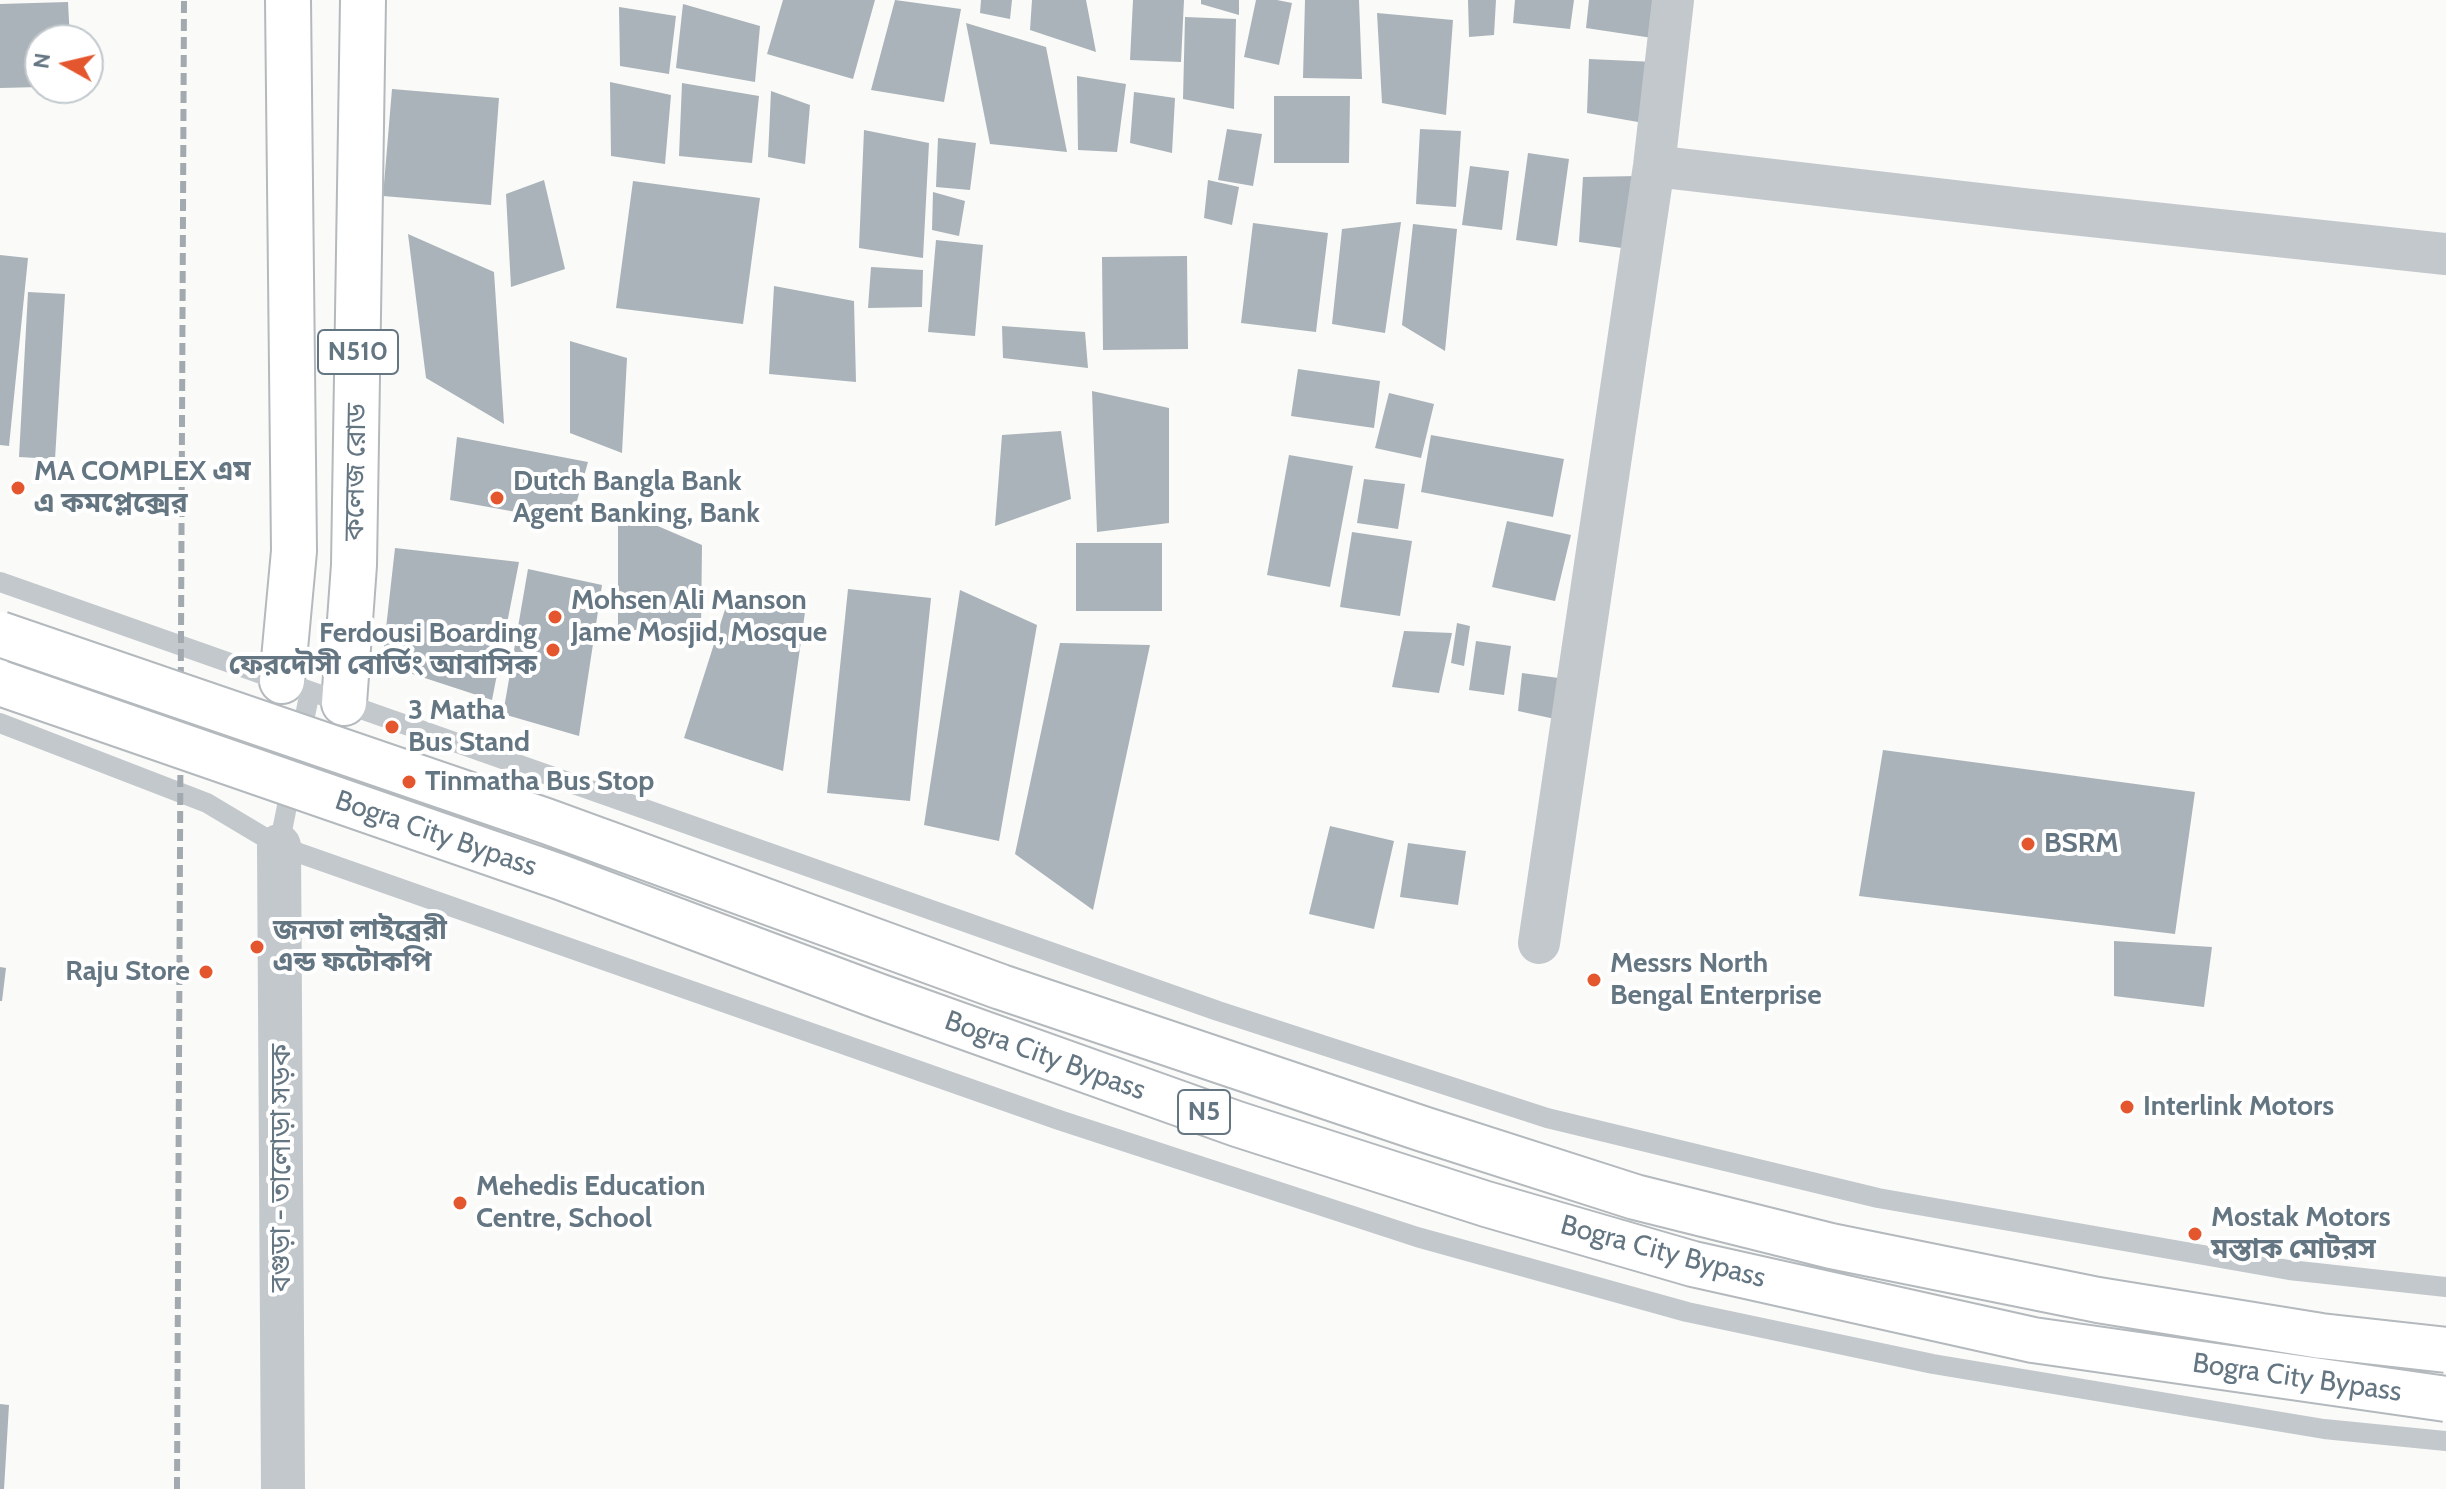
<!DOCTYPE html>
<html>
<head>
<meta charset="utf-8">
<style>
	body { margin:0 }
	#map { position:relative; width:2446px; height:1489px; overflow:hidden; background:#fafaf8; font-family:Cabin,sans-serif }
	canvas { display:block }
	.north { position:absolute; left:24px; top:24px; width:80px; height:80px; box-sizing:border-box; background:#fff; border:2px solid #c1c8cd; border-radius:50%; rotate:278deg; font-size:22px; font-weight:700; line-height:32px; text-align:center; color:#657683 }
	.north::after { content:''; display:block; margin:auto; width:28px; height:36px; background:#e4572e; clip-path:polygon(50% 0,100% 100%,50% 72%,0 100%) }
</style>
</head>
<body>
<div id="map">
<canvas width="2446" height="1489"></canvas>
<div class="north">N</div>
</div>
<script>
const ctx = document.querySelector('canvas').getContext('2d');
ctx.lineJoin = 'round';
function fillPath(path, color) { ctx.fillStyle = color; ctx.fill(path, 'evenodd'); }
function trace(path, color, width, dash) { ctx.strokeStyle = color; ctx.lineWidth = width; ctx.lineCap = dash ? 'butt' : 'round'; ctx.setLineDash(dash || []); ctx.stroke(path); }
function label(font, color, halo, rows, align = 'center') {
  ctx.font = font + ' Cabin,"Noto Sans Bengali",sans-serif'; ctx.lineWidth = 8; ctx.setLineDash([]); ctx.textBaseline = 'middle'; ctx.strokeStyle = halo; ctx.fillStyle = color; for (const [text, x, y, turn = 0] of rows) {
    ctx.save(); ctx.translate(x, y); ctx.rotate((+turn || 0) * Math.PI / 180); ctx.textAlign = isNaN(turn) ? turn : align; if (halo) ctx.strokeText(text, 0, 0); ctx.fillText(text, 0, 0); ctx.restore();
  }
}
fillPath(new Path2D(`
	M783,0h92l-22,79 -86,-25z
	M895,0l66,9 -17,93 -73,-12z
	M981,0h31l-2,19 -30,-6z
	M1032,0h54l10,52 -66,-22z
	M1133,0h51l-3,62 -51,-2z
	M1201,0h38v15l-38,-11z
	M1256,0h21l15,3 -13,62 -35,-8z
	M1305,0h54l3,79 -59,-1z
	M1468,0h28l-2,35 -25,2z
	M1515,0h59l-4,29 -57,-6z
	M1589,0h70v39l-73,-11z
	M68,2l2,38h-30v47l-40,1v-84z
	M683,4l77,22 -5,56 -79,-14z
	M619,7l57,9 -7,58 -49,-8z
	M1377,13l76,7 -7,95 -64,-12z
	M1185,17l51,2 -2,90 -51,-10z
	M966,23l80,24 21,105 -77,-8z
	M1589,59l66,3 -17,60 -51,-9z
	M1077,76l49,8 -9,68 -39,-2z
	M610,82l61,13 -6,69 -54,-8z
	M682,83l77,13 -7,67 -73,-7z
	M392,89l107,9 -8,107 -108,-9z
	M771,91l39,14 -5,59 -37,-7z
	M1134,92l41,6 -3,55 -42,-10z
	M1274,96h76l-1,67h-75z
	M1227,129l35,5 -9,52 -35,-6z
	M1420,129l41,2 -5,76 -40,-3z
	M864,130l65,13 -6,115 -64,-10z
	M938,138l38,5 -6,47 -34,-3z
	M1528,153l41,6 -12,87 -41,-6z
	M1470,166l39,5 -7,59 -40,-5z
	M1639,176l-10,73 -50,-7 4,-65z
	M544,180l21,89 -54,18 -5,-93z
	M1208,180l31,7 -7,38 -28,-7z
	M633,181l127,17 -17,126 -127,-16z
	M933,192l32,9 -6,35 -27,-6z
	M1401,222l-16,111 -53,-9 10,-95z
	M1253,223l75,10 -12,99 -75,-9z
	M1413,224l44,5 -12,122 -43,-26z
	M408,234l86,38 10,152 -78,-46z
	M936,240l47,5 -8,91 -47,-4z
	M0,255l28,3 -19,188 -9,-1z
	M1187,256l1,93 -85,1 -1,-93z
	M871,267l52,3 -1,37 -54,1z
	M774,286l80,15 2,81 -87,-8z
	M28,292l37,2 -10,165 -36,-2z
	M1002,326l83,6 3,36 -85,-10z
	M570,341l57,17 -5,95 -52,-20z
	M1298,369l82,12 -6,47 -83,-12z
	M1092,391l77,17v115l-72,9z
	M1389,393l45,11 -13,54 -46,-10z
	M1061,431l10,68 -76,27 7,-91z
	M1431,435l133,24 -11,58 -132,-25z
	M457,437l131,25 -17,60 -121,-22z
	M1289,455l64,11 -23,121 -63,-12z
	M1364,479l41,5 -7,45 -41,-6z
	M618,509l84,36 -1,85h-83z
	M1507,521l64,14 -16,66 -63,-14z
	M1352,532l60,9 -12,75 -60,-9z
	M1076,543h86v68h-86z
	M395,548l124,14 -27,138 -110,-36z
	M528,569l74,16 -23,151 -76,-22z
	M848,589l83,9 -21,203 -83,-8z
	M960,590l77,35 -38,216 -75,-16z
	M729,597l76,15 -22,159 -99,-33z
	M1457,623l13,3 -6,40 -13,-3z
	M1404,631l48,2 -13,60 -47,-6z
	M1476,641l35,5 -7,49 -35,-5z
	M1060,643l90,2 -57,265 -78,-56z
	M1522,673l44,6 -11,40 -37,-8z
	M1883,750l312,42 -20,142 -316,-38z
	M1330,826l64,15 -20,88 -65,-15z
	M1408,843l58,8 -8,54 -58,-8z
	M2114,941l98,6 -8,60 -90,-11z
	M0,967l6,1 -4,33h-2z
	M0,1404l9,1 -5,84h-4z`), '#aab3b9');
const trunk = new Path2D(`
	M282,681l12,-130 -6,-551
	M344,703l10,-138 9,-565`);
trace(trunk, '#b4b9bd', 48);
trace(new Path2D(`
	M0,582l1218,429 329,107 331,80 411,72 157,17
	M0,723l207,80 72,43 780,274 358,117 270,75 246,52 391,65 122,12
	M279,846l31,-155`), '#c3c8cc', 20);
trace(new Path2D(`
	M1654,166l370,43 422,45
	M1539,943l115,-777 19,-166`), '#c3c8cc', 42);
trace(new Path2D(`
	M279,846l4,643`), '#c3c8cc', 44);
trace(trunk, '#fff', 44);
trace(new Path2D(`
	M177,1489l7,-1489`), '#a2aab0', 6, [12, 6]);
const trunkBridge = new Path2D(`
	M0,634l546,187 455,166 422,142 212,68 196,49 267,54 223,36 125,14
	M0,683l560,194 318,119 359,128 249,80 207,60 340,76 413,59`);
trace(trunkBridge, '#b4b9bd', 48, []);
trace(trunkBridge, '#fff', 44);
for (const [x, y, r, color] of [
	[18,488,8,"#e4572e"],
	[497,498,8,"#e4572e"],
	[555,617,8,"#e4572e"],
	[553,650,8,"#e4572e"],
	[392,727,8,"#e4572e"],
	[409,782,8,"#e4572e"],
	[2028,844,8,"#e4572e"],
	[257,947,8,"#e4572e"],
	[206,972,8,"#e4572e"],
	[1594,980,8,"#e4572e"],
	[2127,1107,8,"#e4572e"],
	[460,1203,8,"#e4572e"],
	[2195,1234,8,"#e4572e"]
]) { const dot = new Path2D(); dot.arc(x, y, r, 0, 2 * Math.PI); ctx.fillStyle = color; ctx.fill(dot); trace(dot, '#fff', 3); }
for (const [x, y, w] of [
	[358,352,80],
	[1204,1112,52]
]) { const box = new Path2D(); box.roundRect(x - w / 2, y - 22, w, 44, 6); ctx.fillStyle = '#fff'; ctx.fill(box); trace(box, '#657683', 2); }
label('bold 26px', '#657683', null, [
	["N510",358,352],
	["N5",1204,1112]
]);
label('bold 28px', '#657683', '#fff', [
	["MA COMPLEX এম",34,472],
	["এ কমপ্লেক্সের",34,504],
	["Dutch Bangla Bank",513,482],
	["Agent Banking, Bank",513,514],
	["Mohsen Ali Manson",571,601],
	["Jame Mosjid, Mosque",571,633],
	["Ferdousi Boarding",537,634,"right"],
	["ফেরদৌসী বোর্ডিং আবাসিক",537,666,"right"],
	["3 Matha",408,711],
	["Bus Stand",408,743],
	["Tinmatha Bus Stop",425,782],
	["BSRM",2044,844],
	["জনতা লাইব্রেরী",273,931],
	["এন্ড ফটোকপি",273,963],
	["Messrs North",1610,964],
	["Bengal Enterprise",1610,996],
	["Raju Store",190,972,"right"],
	["Interlink Motors",2143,1107],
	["Mehedis Education",476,1187],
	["Centre, School",476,1219],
	["Mostak Motors",2211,1218],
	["মস্তাক মোটরস",2211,1250]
], 'left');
label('28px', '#657683', '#fff', [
	["কলেজ রোড",356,472,-89],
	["Bogra City Bypass",436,834,19],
	["Bogra City Bypass",1045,1056,20],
	["বগুড়া - তালোড়া সড়ক",282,1168,-90],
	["Bogra City Bypass",1663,1252,15],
	["Bogra City Bypass",2297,1378,8]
]);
</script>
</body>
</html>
